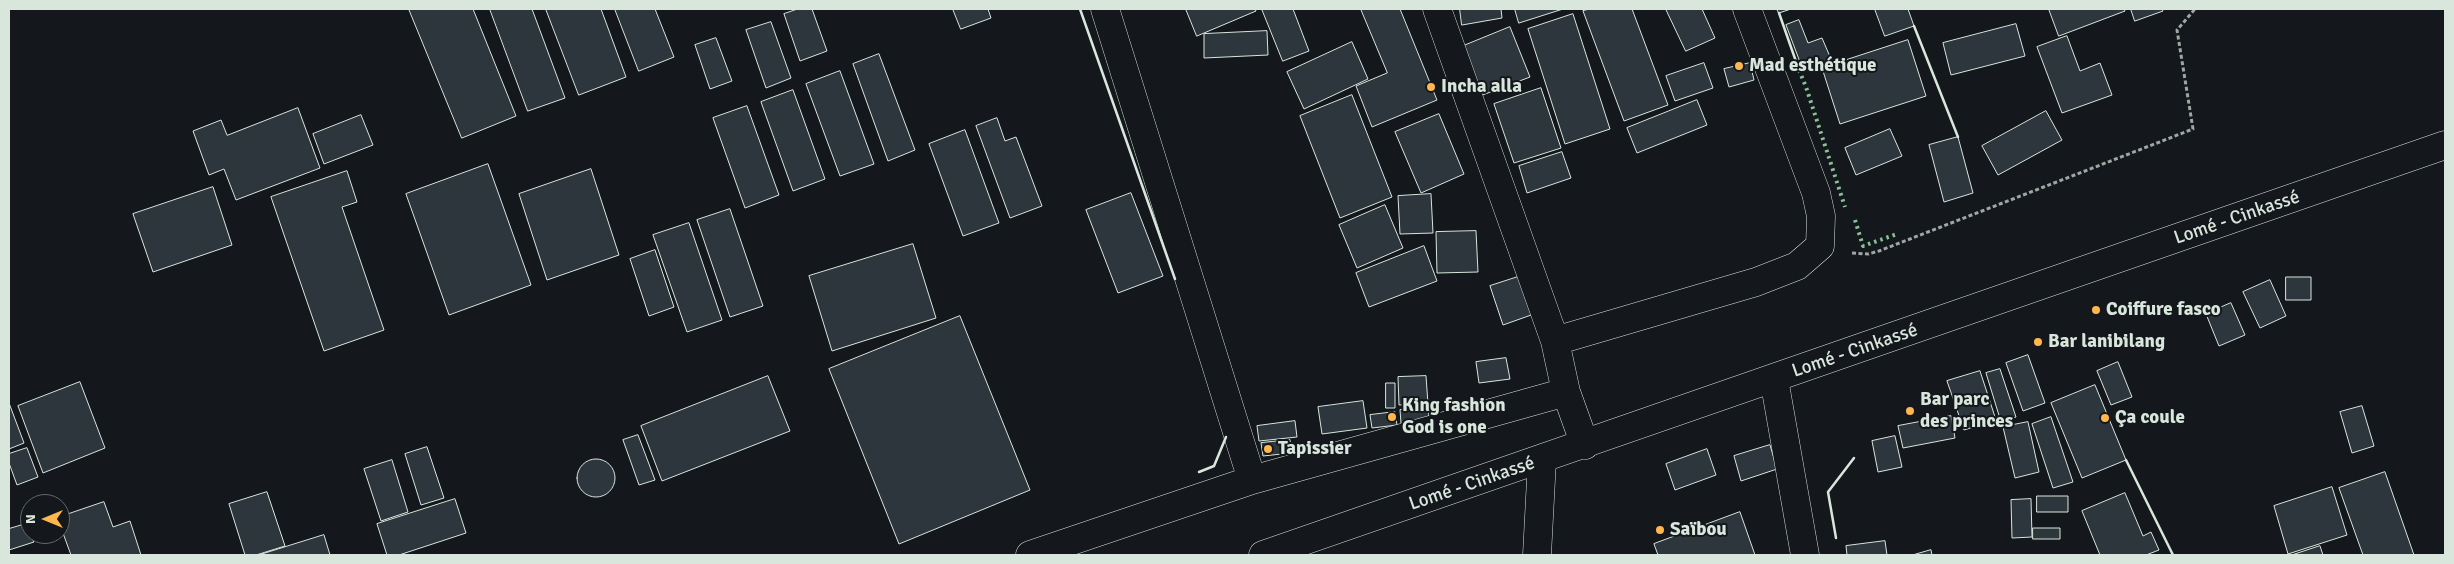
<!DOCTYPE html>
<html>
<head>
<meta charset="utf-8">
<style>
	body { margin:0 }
	#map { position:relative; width:2454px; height:564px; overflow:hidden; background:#14181c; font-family:Signika,sans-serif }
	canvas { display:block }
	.frame { position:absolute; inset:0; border:10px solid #d8e6dc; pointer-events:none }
	.north { position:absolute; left:20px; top:494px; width:50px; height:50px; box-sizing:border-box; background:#14181c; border:1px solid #626a69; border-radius:50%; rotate:270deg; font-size:14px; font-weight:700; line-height:20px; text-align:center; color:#d8e6dc }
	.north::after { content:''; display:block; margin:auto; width:18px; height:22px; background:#ffb74d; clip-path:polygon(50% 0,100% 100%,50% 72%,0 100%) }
</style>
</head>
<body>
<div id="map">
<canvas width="2454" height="564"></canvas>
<div class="frame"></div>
<div class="north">N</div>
</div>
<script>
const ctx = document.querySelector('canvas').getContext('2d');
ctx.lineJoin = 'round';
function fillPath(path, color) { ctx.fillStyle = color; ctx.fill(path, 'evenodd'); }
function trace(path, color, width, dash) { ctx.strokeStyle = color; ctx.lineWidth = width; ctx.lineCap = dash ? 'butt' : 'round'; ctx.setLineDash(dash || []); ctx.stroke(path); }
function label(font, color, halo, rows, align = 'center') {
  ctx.font = font + ' Signika,sans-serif'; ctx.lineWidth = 4; ctx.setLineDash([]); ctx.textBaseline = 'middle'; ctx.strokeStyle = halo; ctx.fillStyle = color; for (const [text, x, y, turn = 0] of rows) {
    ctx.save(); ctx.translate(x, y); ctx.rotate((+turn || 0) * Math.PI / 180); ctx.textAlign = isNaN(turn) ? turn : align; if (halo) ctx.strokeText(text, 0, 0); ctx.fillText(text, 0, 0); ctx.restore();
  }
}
const building = new Path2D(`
	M409,9h64l43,107 -54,22z
	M490,9h42l33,89 -37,13z
	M546,9h55l25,68 -47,18z
	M615,9h40l19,48 -35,14z
	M798,9h14l15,42 -27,10 -16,-47z
	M953,9h35l3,9 -30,11z
	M1186,9h69l1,2 -59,25z
	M1262,9h31l16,42 -26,10z
	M1361,9h39l37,91 -65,27 -16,-41 31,-13z
	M1460,9h41l1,9 -40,7z
	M1515,9h48l-44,14z
	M1590,9h42l36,96 -44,16 -41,-110z
	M1666,9h36l13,29 -29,13z
	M1777,9h14l-12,4z
	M1875,9h33l6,17 -29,10z
	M2049,9h75l1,2 -66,25z
	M2131,9h31l1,2 -28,10z
	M1573,14l37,115 -45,15 -37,-115z
	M1799,20l9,23 14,-5 9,21 -28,11 -17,-45z
	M771,22l20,56 -25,10 -20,-58z
	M2016,24l9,32 -74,19 -8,-32z
	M1510,27l20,50 -50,19 -19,-49z
	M1267,31l1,24 -64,3v-24z
	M2067,36l13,35 20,-8 12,32 -50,18 -25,-66z
	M716,38l16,43 -22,8 -15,-44z
	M1908,40l18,56 -86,28 -18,-56z
	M1352,42l16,37 -64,30 -17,-37z
	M879,54l36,96 -27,11 -35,-97z
	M1704,63l9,25 -38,13 -9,-25z
	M1750,63l4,17 -25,7 -5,-18z
	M840,71l34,93 -34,12 -34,-92z
	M1541,88l20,60 -47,15 -20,-59z
	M793,90l32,89 -32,12 -32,-89z
	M1352,95l40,102 -52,21 -40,-102z
	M1697,100l10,25 -70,28 -10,-25z
	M747,106l32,89 -34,13 -32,-90z
	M298,108l22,60 -84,32 -12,-31 -15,6 -16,-44 28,-11 6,15z
	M2046,111l16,29 -64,35 -16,-29z
	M1439,114l25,60 -43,19 -26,-61z
	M361,115l12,30 -49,19 -11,-30z
	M997,118l8,23 11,-4 26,69 -32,12 -34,-92z
	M1890,129l12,27 -46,19 -11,-27z
	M965,130l34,93 -36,13 -34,-92z
	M1958,137l15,56 -29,9 -15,-57z
	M1562,152l9,26 -44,15 -8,-27z
	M488,164l43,121 -82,30 -43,-121z
	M591,169l28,86 -72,25 -28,-86z
	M347,171l10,31 -15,5 42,123 -60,21 -53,-154z
	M213,187l19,58 -79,27 -20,-58z
	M1131,193l32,83 -45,17 -32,-83z
	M1431,194l2,39 -33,1 -2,-38z
	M1385,205l18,43 -46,20 -18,-43z
	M730,209l33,97 -33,11 -33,-97z
	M689,223l33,97 -35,12 -34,-97z
	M1476,231l2,41 -41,1 -1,-41z
	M913,244l23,74 -104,33 -23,-75z
	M1424,246l13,35 -68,26 -13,-34z
	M655,250l19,57 -25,9 -19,-57z
	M1521,276l13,38 -31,11 -13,-39z
	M2286,277h25v23h-25z
	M2270,280l16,36 -26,12 -17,-36z
	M2231,303l14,32 -26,11 -13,-32z
	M960,316l70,174 -131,54 -70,-175z
	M2028,355l17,48 -22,8 -17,-48z
	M1506,358l4,21 -31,4 -3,-21z
	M2118,362l14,35 -21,8 -14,-34z
	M2000,369l16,48 -15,5 -15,-49z
	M1980,371l16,49 -32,10 -17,-49z
	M768,376l22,55 -128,50 -21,-55z
	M1426,376l2,28 -29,1 -1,-28z
	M80,382l25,66 -62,25 -25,-67z
	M1386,383h9v25h-9z
	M2095,385l31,75 -44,18 -31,-75z
	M1363,401l4,27 -45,6 -4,-27z
	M9,403l15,40 -15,6z
	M2362,406l12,40 -22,7 -12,-41z
	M1428,407l1,13 -28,3 -1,-13z
	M1395,412l2,13 -25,3 -2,-13z
	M1951,416l4,22 -52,10 -5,-22z
	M2051,417l22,65 -20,6 -21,-64z
	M1295,421l2,16 -38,4 -2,-15z
	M2028,422l11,50 -24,6 -12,-51z
	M638,435l17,45 -16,5 -16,-45z
	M1895,436l7,31 -24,5 -6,-31z
	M1290,440l1,13 -28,3 -2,-13z
	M1770,445l7,24 -36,12 -7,-25z
	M427,447l17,51 -23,7 -16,-51z
	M27,448l11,29 -21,8 -8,-22v-9z
	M1707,449l9,26 -41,15 -9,-26z
	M577 478a19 19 0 1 1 38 0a19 19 0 1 1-38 0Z
	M392,460l16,52 -27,9 -17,-52z
	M2385,472l29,83h-51l-24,-67z
	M2332,487l15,48 -59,19 -14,-48z
	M267,492l18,54 -29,9h-11l-16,-51z
	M2125,493l18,43 8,-4 8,18 -13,5h-46l-18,-44z
	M2037,496h31v16h-31z
	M455,499l11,34 -67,22h-12l-10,-31z
	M2031,499l1,38 -20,1 -1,-38z
	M104,502l9,25 17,-6 11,34h-70l-11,-30v-8z
	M1740,512l15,43h-97l-4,-11z
	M29,523l1,11 4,8 -25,8v-21z
	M2033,528h27v11h-27z
	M324,535l6,20h-71z
	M1885,541l2,14h-40l-1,-9z
	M2320,546l3,9h-31z
	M1931,550l1,5h-19z`);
fillPath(building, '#2c363c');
trace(building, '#d8e6dc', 1);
const minor = new Path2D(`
	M1105,9l147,471
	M1437,9l118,332 11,51 19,53
	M1555,341l201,-59 41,-16 23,-20 1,-30 -5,-23 -69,-184
	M1774,379l31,176
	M1030,555l222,-75 314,-88
	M1537,555l5,-95`);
const highway = new Path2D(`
	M1263,555l1182,-410`);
trace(minor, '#d8e6dc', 29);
trace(highway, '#d8e6dc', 29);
trace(new Path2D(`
	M1852,253l16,1 11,-3 314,-122 -16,-99 18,-21`), '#9da8a2', 3, [4, 2.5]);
trace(minor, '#14181c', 28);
trace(highway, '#14181c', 28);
trace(new Path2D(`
	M1799,70l7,17 39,120
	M1855,220l8,26 34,-12`), '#8ac095', 4, [2.5, 4]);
trace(new Path2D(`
	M1080,9l95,270
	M1779,13l20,57
	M1914,26l44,111
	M2126,460l47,95
	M1199,472l15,-6 12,-29
	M1836,538l-8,-46 26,-34`), '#d8e6dc', 2.5);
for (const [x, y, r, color] of [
	[1739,66,5,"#ffb74d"],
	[1431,87,5,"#ffb74d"],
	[2096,310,5,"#ffb74d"],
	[2038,342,5,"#ffb74d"],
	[1910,411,5,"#ffb74d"],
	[1392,417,5,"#ffb74d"],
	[2105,418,5,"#ffb74d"],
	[1268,449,5,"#ffb74d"],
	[1660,530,5,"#ffb74d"]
]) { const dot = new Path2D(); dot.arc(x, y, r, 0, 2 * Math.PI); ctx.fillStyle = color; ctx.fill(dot); trace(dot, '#14181c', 2); }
label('bold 19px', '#d8e6dc', '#14181c', [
	["Mad esthétique",1749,66],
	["Incha alla",1441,87],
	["Coiffure fasco",2106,310],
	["Bar lanibilang",2048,342],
	["Bar parc",1920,400],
	["des princes",1920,422],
	["King fashion",1402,406],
	["God is one",1402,428],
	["Ça coule",2115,418],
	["Tapissier",1278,449],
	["Saïbou",1670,530]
], 'left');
label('19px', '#d8e6dc', '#14181c', [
	["Lomé - Cinkassé",2237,218,-19],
	["Lomé - Cinkassé",1855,351,-19],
	["Lomé - Cinkassé",1472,484,-19]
]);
</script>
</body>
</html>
